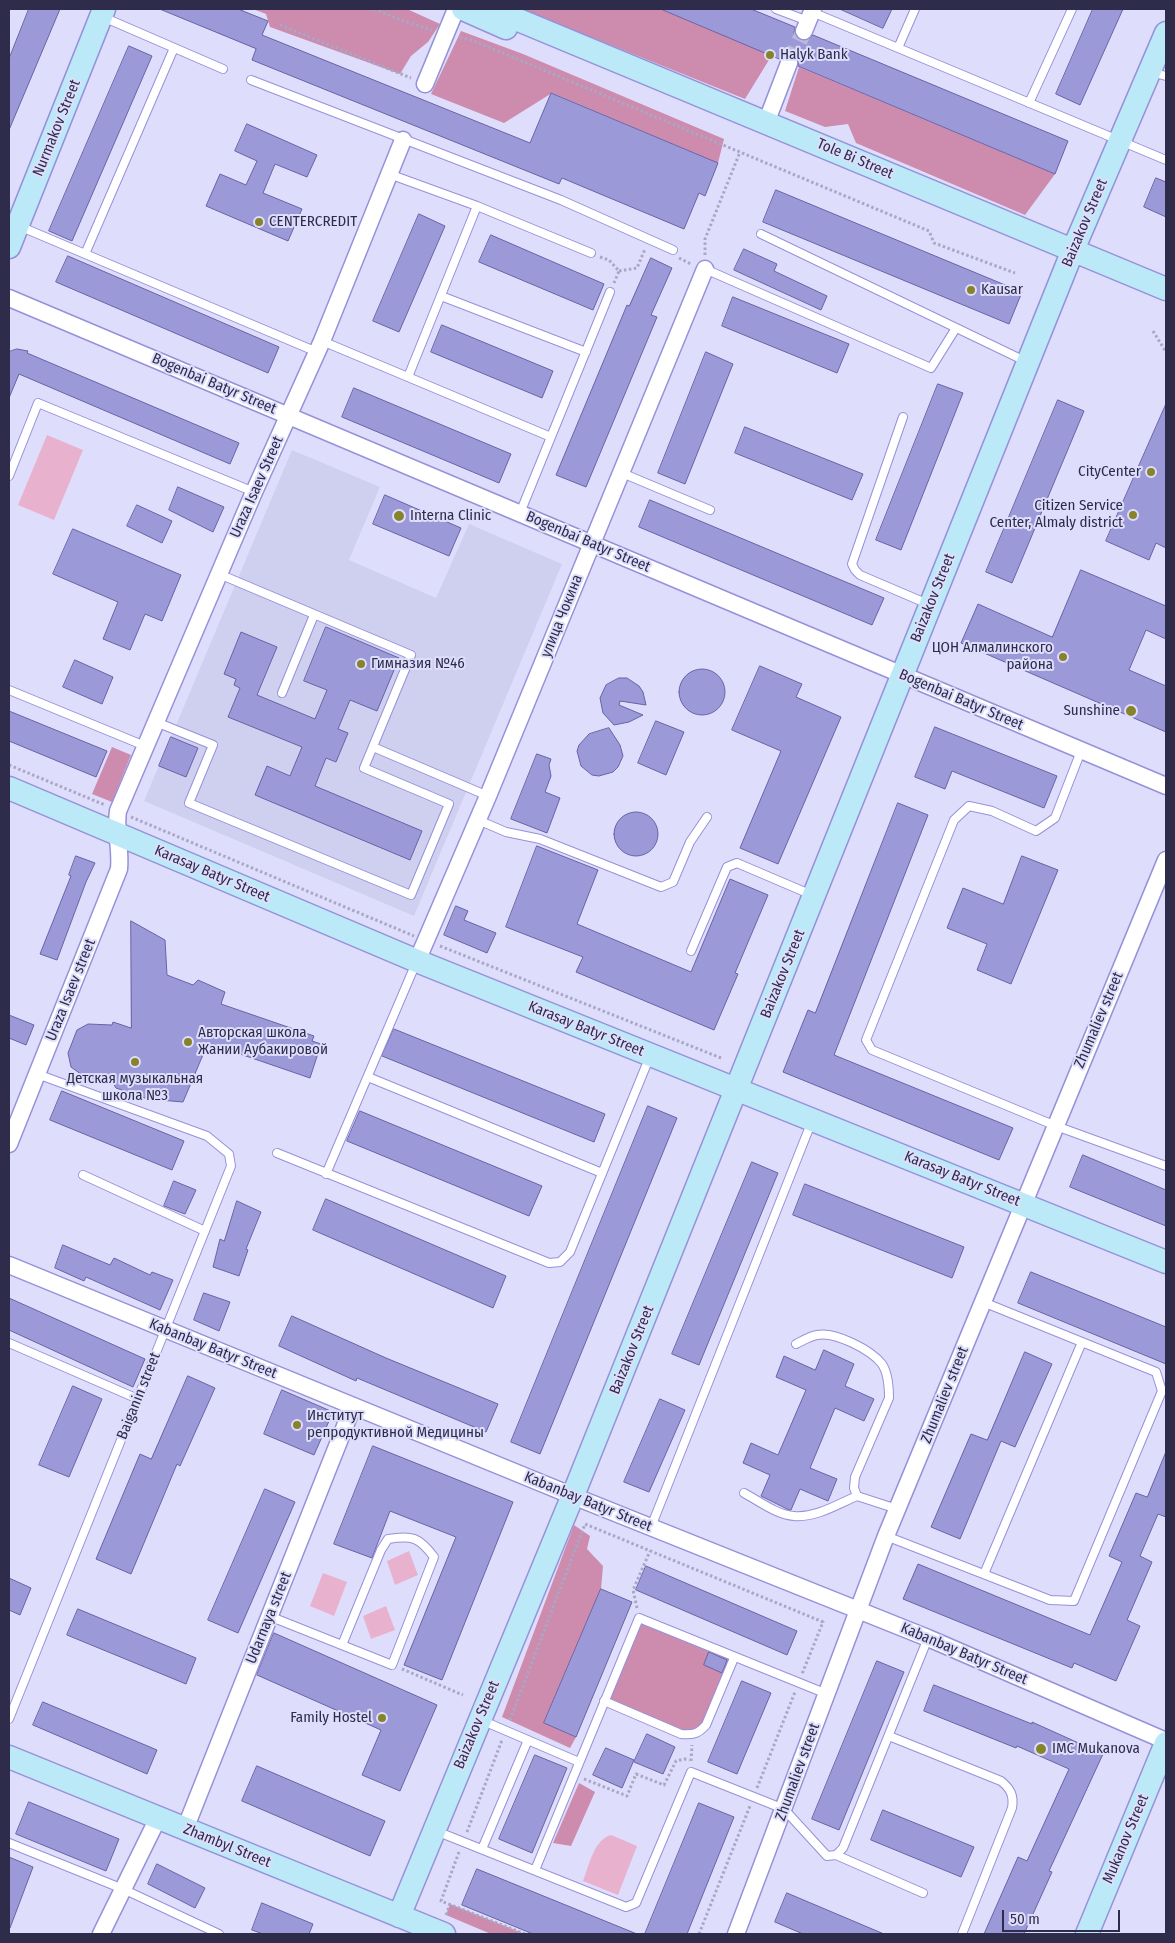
<!DOCTYPE html>
<html>
<head>
<meta charset="utf-8">
<style>
	body { margin:0 }
	#map { position:relative; width:1175px; height:1943px; overflow:hidden; background:#dedefc; font-family:"Fira Sans Condensed",sans-serif }
	canvas { display:block }
	.frame { position:absolute; inset:0; border:10px solid #2e2c4a; pointer-events:none }
	.scale { position:absolute; left:1002px; top:1910px; width:118px; height:22px; box-sizing:border-box; border:2px solid #2e2c4a; border-top:0; padding-left:6px; font-size:15px; line-height:18px; white-space:nowrap; color:#2e2c4a; -webkit-text-stroke:4px #dedefc; paint-order:stroke }
</style>
</head>
<body>
<div id="map">
<canvas width="1175" height="1943"></canvas>
<div class="frame"></div>
<div class="scale">50 m</div>
</div>
<script>
const ctx = document.querySelector('canvas').getContext('2d');
ctx.lineJoin = 'round';
function fillPath(path, color) { ctx.fillStyle = color; ctx.fill(path, 'evenodd'); }
function trace(path, color, width, dash) { ctx.strokeStyle = color; ctx.lineWidth = width; ctx.lineCap = dash ? 'butt' : 'round'; ctx.setLineDash(dash || []); ctx.stroke(path); }
function label(font, color, halo, rows, align = 'center') {
  ctx.font = font + ' "Fira Sans Condensed",sans-serif'; ctx.lineWidth = 4; ctx.setLineDash([]); ctx.textBaseline = 'middle'; ctx.strokeStyle = halo; ctx.fillStyle = color; for (const [text, x, y, turn = 0] of rows) {
    ctx.save(); ctx.translate(x, y); ctx.rotate((+turn || 0) * Math.PI / 180); ctx.textAlign = isNaN(turn) ? turn : align; if (halo) ctx.strokeText(text, 0, 0); ctx.fillText(text, 0, 0); ctx.restore();
  }
}
fillPath(new Path2D(`
	M292,450l88,37 -31,73 87,38 33,-74 93,40 -148,352 -270,-115z`), '#cfcff0');
fillPath(new Path2D(`
	M47,435l36,15 -29,70 -36,-15z
	M409,1551l9,24 -23,10 -8,-24z
	M323,1573l24,9 -13,34 -24,-10z
	M386,1606l9,24 -24,9 -8,-23z
	M611,1835l26,11 -19,49 -35,-14c6,-15 11,-42 28,-46z`), '#e8b2ce');
fillPath(new Path2D(`
	M253,9h154l33,15 -12,18 -17,14 -11,18 -130,-47 -4,-13z
	M521,9h140l111,46 -27,44z
	M461,31l62,23 201,85 -6,24 -166,-70 -48,30 -73,-29z
	M799,67l256,107 -30,41 -169,-72 -8,-19 -23,3 -40,-16z
	M112,747l19,8 -19,47 -20,-8z
	M574,1525l16,11 -3,13 16,17 -2,23 -57,134 32,14 -6,11 -68,-31z
	M639,1618l95,40 -28,67 -13,10 -89,-34z
	M579,1783l16,9 -24,54 -18,-3z
	M450,1904l75,30h-34l-45,-19z`), '#cd8bae');
const building = new Path2D(`
	M29,9h31l-51,121v-71z
	M160,9h78l30,12 -6,14 268,108 21,-50 167,70 -13,33 -6,-3 -15,36 -122,-51 -3,6 -307,-124 4,-11z
	M661,9h90l44,18 -1,6 6,7 6,1 7,-6 255,106 -13,33 -257,-108 1,-5 -6,-7 -6,-1 -7,6z
	M840,9h52l-9,19z
	M1093,9h30l-43,96 -24,-11z
	M129,46l23,10 -80,185 -23,-10z
	M247,124l70,31 -10,22 -32,-13 -12,29 39,16 -14,32 -82,-35 14,-32 26,11 11,-24 -22,-10z
	M1156,178l10,4v35l-22,-10z
	M776,190l246,102 -13,32 -246,-102z
	M419,214l26,12 -46,106 -26,-11z
	M491,235l113,49 -11,26 -114,-48z
	M744,249l33,15 -3,7 53,25 -6,14 -87,-40z
	M68,256l211,91 -11,26 -212,-91z
	M651,258l21,10 -21,47 6,2 -71,170 -30,-12 71,-170 2,1z
	M733,297l116,47 -12,29 -115,-47z
	M442,325l111,46 -11,27 -111,-46z
	M17,349l11,2 -1,2 212,90 -9,21 -211,-90 -10,24v-46z
	M706,352l27,12 -48,120 -27,-11z
	M938,384l25,9 -62,157 -25,-10z
	M354,388l157,66 -12,29 -157,-66z
	M1058,400l26,11 -72,172 -26,-11z
	M1166,404v144l-10,-5 -7,17 -43,-19z
	M745,427l118,47 -11,26 -117,-47z
	M178,487l46,20 -11,25 -44,-22z
	M385,495l76,33 -12,28 -76,-32z
	M650,500l234,98 -12,27 -233,-98z
	M137,505l35,16 -10,22 -35,-17z
	M73,529l108,46 -19,46 -17,-7 -15,36 -27,-11 15,-37 -65,-28z
	M1081,570l85,36v33l-20,-9 -17,40 37,16v46l-205,-89 17,-39 74,33z
	M326,627l73,31 -22,53 -27,-11 -12,29 10,4 -12,29 -10,-4 -11,28 107,45 -12,29 -155,-65 12,-29 23,10 12,-29 -74,-30 12,-29 -6,-3 2,-6 -12,-5 17,-42 36,15 -20,48 58,24 12,-29 -23,-9z
	M75,660l38,17 -11,27 -39,-17z
	M760,666l42,18 -6,13 45,20 -63,147 -38,-16 41,-97 -49,-21z
	M679 692a23 23 0 1 1 46 0a23 23 0 1 1-46 0Z
	M619,678h8l12,8 4,6 3,13 -26,-4 -1,4 24,10 -14,7 -15,3 -11,-12 -3,-15 6,-13z
	M9,711l98,40 -11,26 -87,-36z
	M656,721l28,11 -18,43 -28,-12z
	M935,727l122,49 -13,32 -92,-37 -7,18 -30,-12z
	M609,728l11,17 3,11 -5,11 -5,5 -14,4 -7,-1 -11,-9 -4,-15 2,-6 10,-11z
	M171,737l27,11 -12,29 -27,-11z
	M537,754l14,5 -2,6 2,11 -6,16 15,6 -13,35 -36,-14z
	M898,803l30,12 -94,240 179,73 -14,32 -216,-88 25,-62 7,3z
	M614 834a22 22 0 1 1 44 0a22 22 0 1 1-44 0Z
	M537,846l61,24 -21,54 114,48 39,-93 38,16 -33,78 3,1 -24,56 -138,-58 7,-15 -77,-30z
	M76,856l19,7 -9,19 -29,78 -17,-6 31,-78 -2,-1z
	M1022,856l36,14 -47,114 -34,-14 10,-26 -40,-16 16,-40 40,16z
	M456,906l12,5 -4,9 32,13 -9,20 -43,-18z
	M131,921l34,19 2,35 26,10 5,-5 27,12 -4,12 93,32 -2,5 9,3 -11,34 -102,-35 -25,59 -35,-3 -32,-11 -3,-5 -28,-6 -14,-10 -3,-14 9,-23 11,-6 24,1 1,-3 18,6z
	M9,1015l25,10 -8,20 -17,-7z
	M394,1029l211,85 -11,28 -212,-86z
	M62,1091l122,50 -12,29 -122,-50z
	M648,1106l29,12 -137,336 -29,-12z
	M360,1111l182,75 -13,30 -182,-75z
	M1083,1155l83,35v36l-96,-39z
	M752,1162l26,11 -79,192 -27,-11z
	M174,1181l22,9 -11,24 -21,-8z
	M805,1184l159,63 -12,31 -159,-63z
	M326,1199l180,77 -13,32 -180,-78z
	M237,1201l24,11 -15,37 2,1 -9,26 -26,-9 7,-28 4,2z
	M63,1245l47,20 4,-7 36,17 2,-3 21,8 -13,30 -74,-33 -2,4 -29,-13z
	M1031,1272l135,55v37l-148,-61z
	M204,1293l26,9 -11,29 -25,-11z
	M9,1298l136,61 -12,28 -124,-57z
	M292,1316l94,42 112,46 -12,28 -129,-54 -1,3 -77,-35z
	M824,1350l30,14 -9,22 29,13 -10,22 -29,-13 -25,60 27,11 -9,22 -28,-12 -9,21h-2l-28,-14 9,-21 -27,-12 8,-20 27,12 28,-65 -30,-13 8,-21 31,14z
	M1025,1352l27,12 -37,83 -14,-6 -41,98 -29,-12 40,-93 16,6z
	M188,1376l27,12 -35,78 -3,-2 -46,110 -35,-15 44,-105 11,5z
	M73,1386l29,13 -33,78 -30,-12z
	M282,1390l51,22 -19,43 -50,-21z
	M660,1399l25,11 -36,82 -25,-10z
	M373,1446l140,56 -71,178 -38,-15 52,-128 -66,-26 -18,47 -38,-14z
	M1166,1452v65l-8,-3 -18,42 12,6 -25,58 13,6 -24,55 -42,-18 -2,5 -169,-69 15,-35 172,71 32,-73 -13,-6 27,-63 11,4z
	M265,1489l30,13 -57,131 -30,-13z
	M646,1566l151,65 -10,24 -151,-65z
	M9,1578l22,10 -11,27 -11,-5z
	M601,1589l31,13 -56,135 -32,-14z
	M78,1609l118,49 -10,26 -119,-49z
	M274,1633l163,72 -37,86 -38,-16 19,-45 -124,-55z
	M709,1652l18,8 -5,13 -18,-8z
	M877,1661l27,11 -65,158 -27,-11z
	M742,1681l29,12 -34,81 -29,-12z
	M934,1685l98,39v-2l71,32 -54,117 3,1 -28,62h-40l34,-77 9,4 42,-92 -52,-23 -1,2 -92,-37z
	M43,1702l114,48 -10,24 -114,-49z
	M647,1734l28,13 -12,27 -29,-12z
	M606,1748l28,12 -12,28 -29,-13z
	M535,1755l32,13 -35,85 -33,-14z
	M257,1766l128,55 -15,35 -128,-55z
	M29,1802l90,37 -13,32 -90,-37z
	M699,1803l35,14 -47,117h-42z
	M883,1810l91,37 -13,30 -90,-37z
	M9,1857l24,10 -23,61 -1,-1z
	M157,1864l48,24 -10,20 -47,-24z
	M477,1869l160,65h-104l-71,-29z
	M787,1893l97,41h-81l-28,-12z
	M262,1903l51,21 -4,10h-46l-11,-4z`);
fillPath(building, '#9c99d8');
trace(building, '#6862a6', 1);
trace(new Path2D(`
	M789,63l15,-32`), '#bbbad8', 16, [16, 8]);
const lane = new Path2D(`
	M776,9l32,12
	M812,12l354,148
	M103,17l120,52
	M898,48l17,-39
	M1151,72l15,4
	M251,80l310,120 112,50
	M1029,103l43,-94
	M389,174l88,32 114,47
	M19,226l298,126
	M761,234l264,127
	M85,254l89,-206
	M705,269l226,99 25,-40
	M441,296l145,56
	M322,341l229,96
	M408,377l69,-171
	M903,417l-51,147 3,6 5,5 68,29
	M622,473l88,37
	M9,476l29,-73 216,89
	M520,513l90,-221
	M9,690l136,56
	M282,693l32,-78
	M156,722l57,23 -24,58 222,92 38,-91 -85,-36 47,-113 -192,-81
	M373,747l115,49
	M1081,751l-26,67 -19,13 -44,-20 -23,-5 -15,14 -88,220 6,10 184,76 110,40
	M478,820l28,12 34,7 121,48 12,-5 17,-40 17,-25
	M691,951l36,-84 10,-4 75,32
	M368,1077l234,96
	M277,1153l272,110 11,-1 10,-10 80,-196
	M326,1174l90,-211
	M83,1175l122,56
	M9,1343l129,56
	M796,1344c6,-3 14,-8 21,-9 18,-4 54,15 65,29 6,9 7,23 7,34l-34,79 -1,11 3,8 40,13
	M744,1493c15,8 33,22 50,23 22,2 44,-12 63,-20
	M651,1527l161,-406
	M886,1536l164,64 24,1 88,-210 -6,-19 -173,-70
	M984,1574l98,-232
	M269,1616l123,49 42,-108c-15,-20 -22,-22 -46,-18l-7,11 -39,95
	M604,1701l77,33c12,1 17,0 25,-9l28,-67
	M9,1719l222,-553 -2,-12 -22,-18 -170,-62
	M481,1720l98,42
	M889,1736l112,45c10,8 13,15 11,27l-50,126
	M436,1831l190,76 10,-4 55,-131 93,37 43,47 9,-1 7,-7 85,-210
	M9,1843l114,46 96,45
	M482,1849l46,-109
	M836,1855l87,38
	M535,1870l104,-252 188,76`);
const street = new Path2D(`
	M804,31l9,-22
	M425,84l31,-75
	M766,123l23,-60
	M9,298l1157,488
	M417,961l71,-165 217,-527
	M9,1144l110,-275c2,-19 -4,-39 -1,-58l136,-319 68,-151 81,-201
	M9,1265l564,231 355,142 238,103
	M185,1829l168,-423
	M101,1934l57,-116
	M736,1934l150,-398 280,-676`);
const secondary = new Path2D(`
	M463,9l43,19
	M492,9l674,280
	M9,247l95,-238
	M9,788l408,173 749,301
	M9,1757l435,177
	M399,1916l179,-433 495,-1233 93,-217
	M1087,1934l79,-191`);
trace(lane, '#9691d9', 10);
trace(street, '#9691d9', 19);
trace(secondary, '#9691d9', 25);
trace(new Path2D(`
	M374,9l35,14 23,7
	M280,25l131,53
	M460,37l14,4 455,190 5,12 81,30
	M705,255v-16l35,-87
	M600,257l9,3 10,11 -5,12
	M679,258l12,6
	M619,271l18,-3 8,-19
	M1153,331l13,21
	M9,765l96,40
	M131,817l283,119
	M440,946l281,112
	M637,1608l-4,-18 17,-39
	M402,1669l61,26
	M510,1720l75,-196 238,98 -21,52
	M691,1761l1,-16
	M584,1779l43,17 9,-22 28,11 12,-24 9,-2 4,1
	M757,1788l38,-96
	M467,1832l35,-92
	M459,1852l-18,49 84,33
	M446,1915l4,-11
	M699,1934l51,-128`), '#a8a7c5', 3, [2.5, 2.5]);
trace(lane, '#fff', 8);
trace(street, '#fff', 16);
trace(secondary, '#bce9f7', 22);
for (const [x, y, r, color] of [
	[770,55,5,"#87832b"],
	[259,222,5,"#87832b"],
	[971,290,5,"#87832b"],
	[1151,472,5,"#87832b"],
	[1133,515,5,"#87832b"],
	[399,516,6,"#87832b"],
	[1063,657,5,"#87832b"],
	[361,664,5,"#87832b"],
	[1131,711,6,"#87832b"],
	[188,1042,5,"#87832b"],
	[135,1062,5,"#87832b"],
	[297,1425,5,"#87832b"],
	[382,1718,5,"#87832b"],
	[1041,1749,6,"#87832b"]
]) { const dot = new Path2D(); dot.arc(x, y, r, 0, 2 * Math.PI); ctx.fillStyle = color; ctx.fill(dot); trace(dot, '#dedefc', 2); }
label('15px', '#2e2c4a', '#dedefc', [
	["Halyk Bank",780,55],
	["CENTERCREDIT",269,222],
	["Kausar",981,290],
	["CityCenter",1141,472,"right"],
	["Citizen Service",1123,506,"right"],
	["Center, Almaly district",1123,523,"right"],
	["Interna Clinic",410,516],
	["ЦОН Алмалинского",1053,648,"right"],
	["района",1053,665,"right"],
	["Гимназия №46",371,664],
	["Sunshine",1120,711,"right"],
	["Авторская школа",198,1033],
	["Жании Аубакировой",198,1050],
	["Детская музыкальная",135,1079,"center"],
	["школа №3",135,1096,"center"],
	["Институт",307,1416],
	["репродуктивной Медицины",307,1433],
	["Family Hostel",372,1718,"right"],
	["IMC Mukanova",1052,1749]
], 'left');
label('15px', '#2e2c4a', '#dedefc', [
	["Nurmakov Street",57,128,-68],
	["Tole Bi Street",855,159,23],
	["Baizakov Street",1085,223,-67],
	["Bogenbai Batyr Street",214,384,23],
	["Uraza Isaev Street",257,487,-66],
	["Bogenbai Batyr Street",588,542,23],
	["Baizakov Street",933,598,-68],
	["улица Чокина",562,616,-68],
	["Bogenbai Batyr Street",961,700,23],
	["Karasay Batyr Street",212,874,23],
	["Baizakov Street",783,974,-68],
	["Uraza Isaev street",71,990,-68],
	["Zhumaliev street",1099,1020,-67],
	["Karasay Batyr Street",586,1029,22],
	["Karasay Batyr Street",962,1179,22],
	["Kabanbay Batyr Street",213,1349,22],
	["Baizakov Street",632,1350,-68],
	["Zhumaliev street",945,1395,-68],
	["Baiganin street",139,1396,-68],
	["Kabanbay Batyr Street",588,1502,22],
	["Udarnaya street",269,1618,-68],
	["Kabanbay Batyr Street",964,1654,23],
	["Baizakov Street",477,1725,-67],
	["Zhumaliev street",798,1772,-70],
	["Mukanov Street",1126,1839,-67],
	["Zhambyl Street",227,1846,22]
]);
</script>
</body>
</html>
